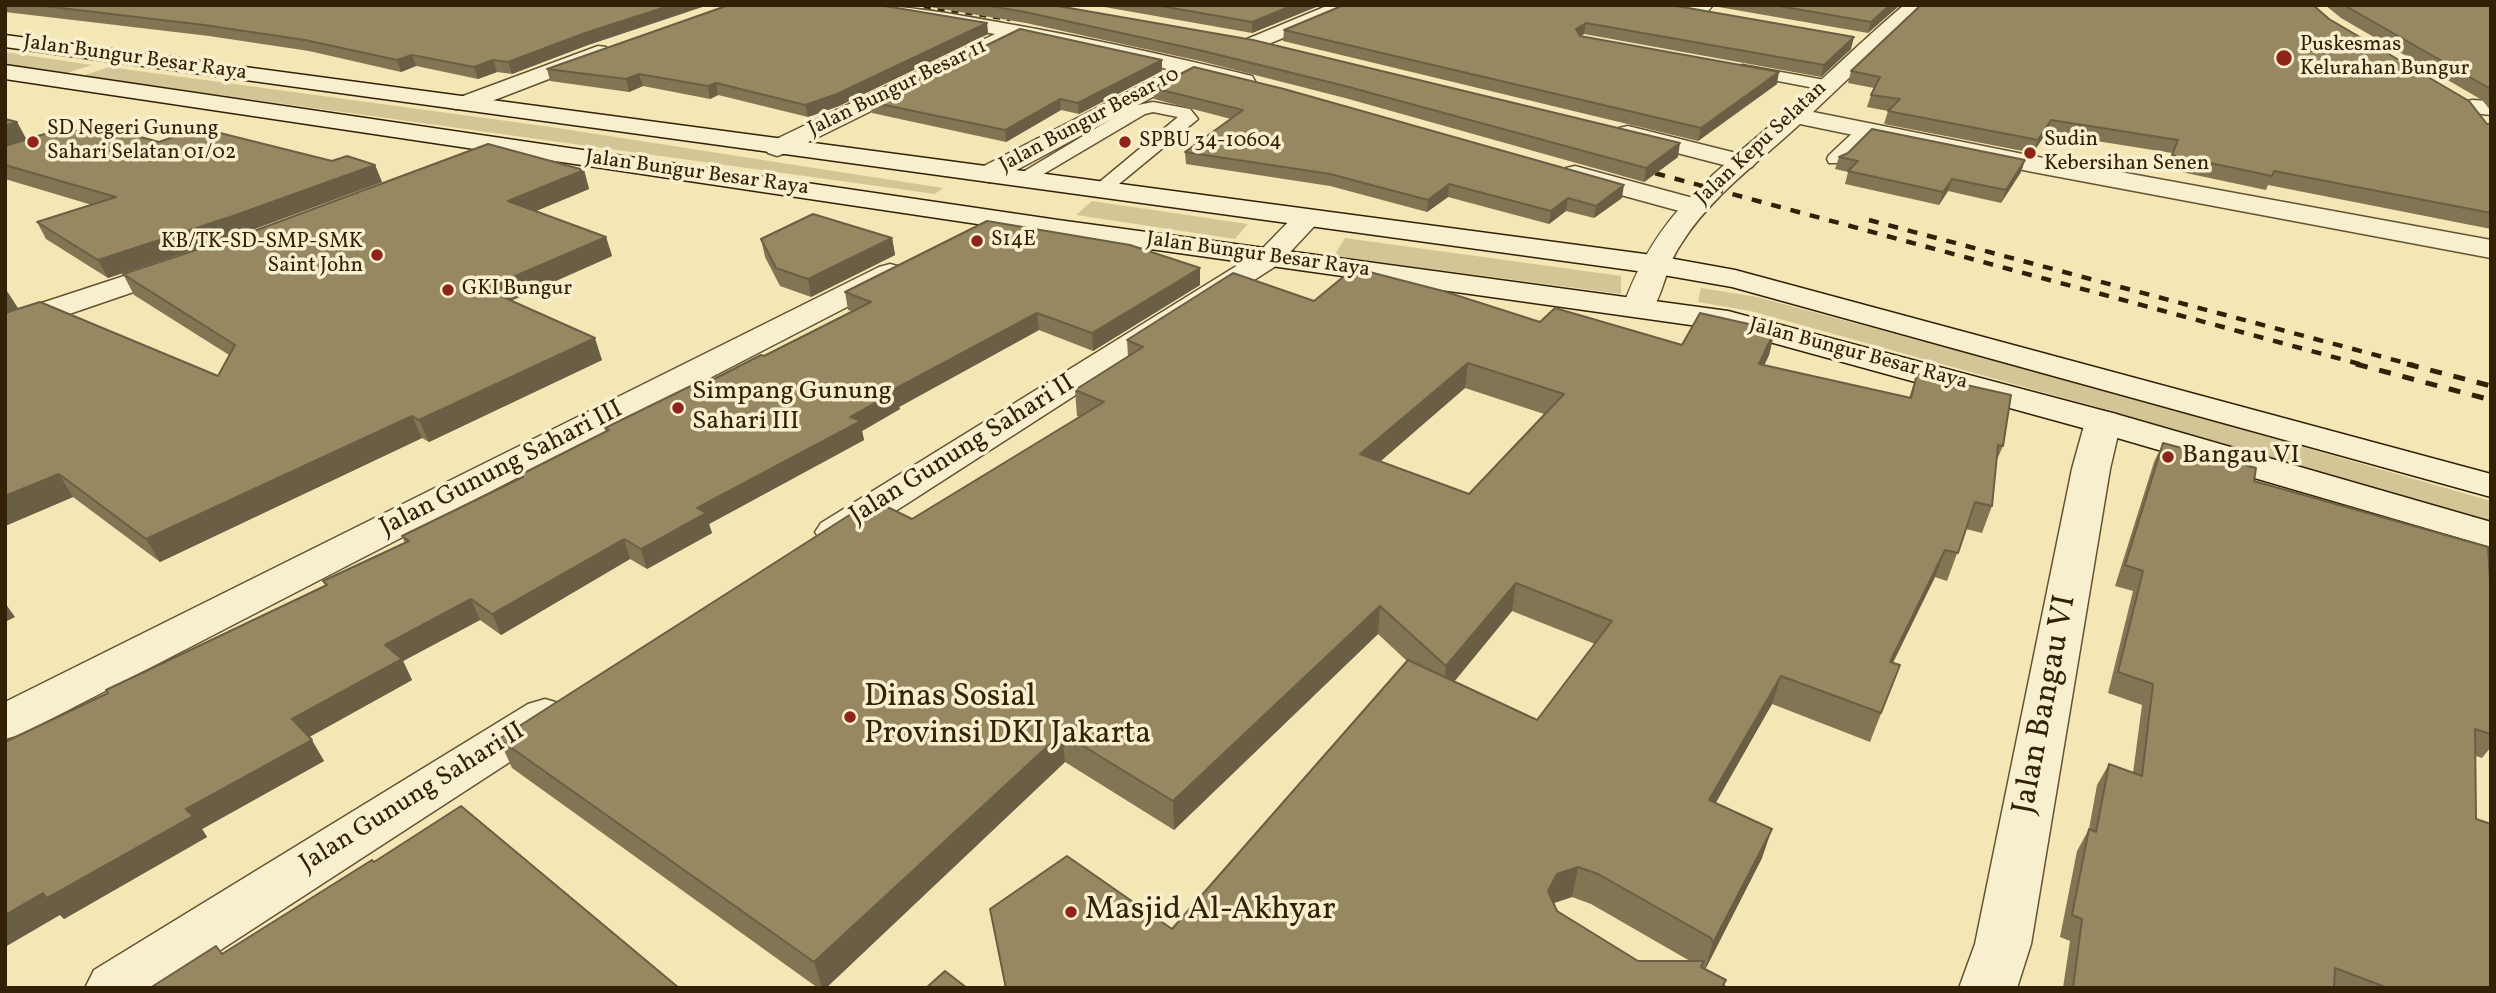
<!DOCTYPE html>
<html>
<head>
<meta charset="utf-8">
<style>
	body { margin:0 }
	#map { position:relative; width:2496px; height:993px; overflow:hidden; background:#f5e7b5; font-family:Vollkorn,serif }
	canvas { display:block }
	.frame { position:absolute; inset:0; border:7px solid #332107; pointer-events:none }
</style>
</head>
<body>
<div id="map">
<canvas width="2496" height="993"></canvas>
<div class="frame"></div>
</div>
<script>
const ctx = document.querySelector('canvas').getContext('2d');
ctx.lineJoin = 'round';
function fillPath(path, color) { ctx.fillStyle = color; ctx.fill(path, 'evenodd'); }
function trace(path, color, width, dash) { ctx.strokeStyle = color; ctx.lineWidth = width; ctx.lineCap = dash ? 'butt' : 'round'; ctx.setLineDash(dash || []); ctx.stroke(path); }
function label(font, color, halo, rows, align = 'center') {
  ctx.font = font + ' Vollkorn,serif'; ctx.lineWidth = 7; ctx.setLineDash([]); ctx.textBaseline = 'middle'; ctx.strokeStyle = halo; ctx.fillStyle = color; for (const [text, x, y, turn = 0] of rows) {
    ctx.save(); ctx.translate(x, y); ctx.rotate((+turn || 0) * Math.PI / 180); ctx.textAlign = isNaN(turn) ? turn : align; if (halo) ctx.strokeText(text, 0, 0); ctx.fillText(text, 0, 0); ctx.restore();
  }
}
fillPath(new Path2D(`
	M5,52l87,13 -25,8 -62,-9z
	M109,67l442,60 392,61 -8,6 -853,-118z
	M1092,201l156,23 -13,15 -159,-24z
	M1345,238l276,38v18l-287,-38z
	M1701,288l56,9 337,90 397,114v22l-402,-118 -338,-94 -53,-9z`), '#d4c597');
const service = new Path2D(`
	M1742,65l83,15 8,5 -8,5 -89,-17 -2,-3z
	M1153,102l37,7 8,10 -90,74h-14l-3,-4 87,-72 -25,-5 -8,2 -115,68h-14l-3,-4 120,-72z
	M1866,125l6,1 3,4 -3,4 -29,29h-14l-2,-4 2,-4 31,-29z`);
const minor = new Path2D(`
	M855,5c51,0 98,9 148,18 82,14 167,33 249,53l3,5 -3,5 -8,2 -50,-13 -196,105 -9,2 -9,-2 -4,-6 4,-6 191,-98 -72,-18 -80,-14 -233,115 -9,3 -9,-3 -4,-5 4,-5 227,-109 -130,-23z
	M1329,5h28l-3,4 -93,38h-14l-4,-4 4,-4z
	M1690,5h23c-7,10 -16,14 -27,11l-3,-4z
	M598,46l8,1 3,5 -3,5 -135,52h-16l-4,-5 4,-5z
	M2472,100l19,1v14l-27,-3 -4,-5 4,-5z
	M1628,126l124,31 4,5 -4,5 -9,3 -124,-32 -3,-5 3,-5z
	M1575,166l129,35 4,6 -4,6 -10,2 -128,-35 -4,-6 4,-6z
	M179,258l10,3 5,6 -5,6 -184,63v-21z
	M2103,411l13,3 5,8 -11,47 -79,475 -14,44h-58l16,-44 97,-475 13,-47 5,-8z`);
const tertiary = new Path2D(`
	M1904,5h22l-113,107 220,44 458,84v18l-458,-86 -233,-48c-41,38 -89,72 -119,120 -15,21 -17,49 -31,70l-11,2 -11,-2 -5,-7c34,-96 89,-130 162,-194 40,-36 78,-73 119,-108z
	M1307,211l10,2 4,6 -42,45 -430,277 -14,3 -14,-3 -6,-9 6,-9 438,-271 38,-39z
	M890,264l11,3 4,6 -4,6 -879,455 -17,5v-37l874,-435z
	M545,699l17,5 6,12 -6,12 -400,260h-77l9,-18 434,-266z`);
const secondary = new Path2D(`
	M5,35l1647,220 83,15 756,204v23l-759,-210 -80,-14 -1647,-226z
	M5,65l1053,155 670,91 388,103 375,108v25l-401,-117 -364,-100 -668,-94 -1053,-157z`);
trace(service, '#645232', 3);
trace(minor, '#645232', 3);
trace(tertiary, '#645232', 3);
trace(secondary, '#332107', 3);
fillPath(service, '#f8efcf');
fillPath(minor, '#f8efcf');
fillPath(tertiary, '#f8efcf');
fillPath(secondary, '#f8efcf');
trace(new Path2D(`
	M910,5l100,15`), '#332107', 2.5, [7, 7]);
trace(new Path2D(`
	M1636,168l727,197
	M1869,220l544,145`), '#332107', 4.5, [10, 10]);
trace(new Path2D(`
	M2356,364l135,36
	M2407,364l84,22`), '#332107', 5, [12, 12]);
fillPath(new Path2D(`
	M5,5h703l-120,40 -76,29 -15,-2 -19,7 -62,-13 -15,6 -92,-21 -100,-15 -204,-24z
	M906,5h146l626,152 -34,25 -299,-84 -145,-37 -174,-38 -102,-17z
	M1093,5h228l-69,28z
	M1671,5l180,44 -30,28 -237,-43 -3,2 196,48 -79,57 -415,-100 1,-11z
	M1707,5h193l-32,28z
	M2325,5h166v106l-9,-11 -141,-82z
	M2329,19l158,105h4v105l-223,-44 -2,5 -99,-21 5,-16 -126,-20 -13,20 -149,-29 4,-13 -21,-4 4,-12 3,-7 -26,-5 3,-12z
	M987,23l1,11 -149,72 -31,11 -90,-22 -8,4 -67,-13 -14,6 -79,-11 -3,-12z
	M1162,71l-83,43 -18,-4 -55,32 -134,-29 -2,-11z
	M1153,88l469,110 -28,20 -28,-7 -17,13 -101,-27 -21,15 -97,-26 -144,-22 -1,-12 46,-33 -77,-20z
	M5,119l12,3 9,17 34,-3 99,6 216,23 7,17 -141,52 -133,44 -62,-39 -9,-17 55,-17 -87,-26z
	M1839,157l186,3 -4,12 -20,31 -53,-12 -9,14 -94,-21 3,-12 -13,-3z
	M584,170l5,19 -53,22 70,26 6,19 -101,45 91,59 -173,82 -7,-4 -262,124 -87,-65 -68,29v-213l213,63 11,-21 -95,-60 -11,-21z
	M892,238l3,17 -84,42 -31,-11 -15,-29 -4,-18z
	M1200,285l-107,66 -54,-21 -140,77 1,2 -38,22 2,9 -155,84 3,9 -65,36 -17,-10 -129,76 -21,-15 -77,41 9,19 -103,57 15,24 -122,68 5,8 -143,82 -4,-4 48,-222 217,-108 -2,-4 82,-38 -3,-7 119,-58 -1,-3 86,-43 -1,-4 159,-72 88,-45 -4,-1 -3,-18z
	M1314,301l226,21 142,23 93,-15 -6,25 -5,10 145,33 8,-24 86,72 -7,16 -4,44 -10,27 -16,-4 -19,52 -12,-4 -42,86 7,2 -30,77 -98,-38 -57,99 47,55 -57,111 21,11 -2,6 3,2h-722l-15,-79 182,20 236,-267 -30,-28 -204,196 -109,-68 -239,226h-8l-306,-220 -13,-29 413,-220 168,-102 -3,-1 -2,-26 53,-33 -1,-17zM1465,388l79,26 -75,80 -89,-33zM1512,611l83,33 -58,76 -83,-38zM1572,897l19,7 99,57h-52l-81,-50 -4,-8z
	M2163,443l91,38 237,115v151l-9,11 -6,-2v63l15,169h-428l7,-47 -10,-4 17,-86 12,-22 8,-44 12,-21 24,9 9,-68 -34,-12 25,-102 -18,-5 39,-124z`), '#837553');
fillPath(new Path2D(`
	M672,5h36l-120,40 -76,29 -4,-12 77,-29z
	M1294,5h27l-69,28v-11z
	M1890,5h10l-32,28 3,-11z
	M987,23l1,11 -149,72 -31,11 -3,-12z
	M1586,23l-2,11 -10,6 2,-11z
	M1854,37l-3,12 -30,28 3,-12z
	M412,55l4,11 -15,6 -4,-12z
	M493,60l4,12 -19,7 -4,-12z
	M1162,60v11l-83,43 -1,-11z
	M1779,72l-2,12 -79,57 3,-13z
	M639,74l4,12 -14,6 -3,-13z
	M716,83l2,12 -8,4 -2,-13z
	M1060,99l1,11 -55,32 -1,-12z
	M2051,120l-5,13 -13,20 5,-13z
	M17,122l12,22 -24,7v-25z
	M1680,143l-2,14 -34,25 2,-14z
	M2025,160l-4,12 -20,31 5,-13z
	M375,165l7,17 -141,52 -133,44 -10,-18z
	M584,170l5,19 -75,31 -6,-19z
	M1952,179l-4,12 -9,14 4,-13z
	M1449,184l-1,13 -21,15 1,-12z
	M1624,185l-2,13 -28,20 2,-12z
	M1568,198l-2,13 -17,13 2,-13z
	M606,237l6,19 -120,53 -7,-20z
	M892,238l3,17 -84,42 -3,-18z
	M1200,268v17l-107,66 -1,-18z
	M5,288l13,20 -13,5z
	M1037,313l2,17 -140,77 1,2 -38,22 2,9 -155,84 3,9 -65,36 -6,-20 56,-41 196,-118z
	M1775,330l-6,25 -16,34 6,-25z
	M595,338l7,22 -173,82 -10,-22z
	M1468,363l-3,25 -106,92 1,-26z
	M412,416l10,22 -262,124 -14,-23z
	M59,474l14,23 -68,29v-30z
	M624,539l6,20 -129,76 -9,-21z
	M1945,550l-10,27 -56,113 11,-28z
	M1516,583l-4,28 -69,84 3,-29z
	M471,599l9,21 -77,41 9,19 -108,60 -12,-21 93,-74z
	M5,603l10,14 -10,5z
	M1380,606l-2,28 -204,196 -1,-29z
	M1781,676l-9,28 -71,125 8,-29z
	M1062,733l3,29 -239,226h-4l-8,-26z
	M312,740l12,21 -122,68 5,8 -143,82 -4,-4 -55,32v-32l181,-106z
	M1772,829l-10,29 -58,114 9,-29z
	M1578,867l-6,30 -21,7 -3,-13 9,-17z`), '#6a5f44');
const building = new Path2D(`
	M35,5h637l-87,28 -77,29 -15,-2 -19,7 -62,-12 -15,5 -92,-20 -101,-15z
	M729,5h150l108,18 -150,71 -32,11 -89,-22 -8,3 -69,-12 -13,5 -79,-10z
	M984,5h68l201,35 427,103 -34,25 -301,-82 -146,-36 -174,-38z
	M1155,5h139l-42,17z
	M1344,5h327l183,32 -30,28 -238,-42 -10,6 4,7 199,36 -78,56 -417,-98z
	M1773,5h117l-19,17z
	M1921,5h392l16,14 140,82 18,23h4v89l-217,-42 -2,5 -100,-21 6,-15 -127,-20 -13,20 -150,-29 12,-12 -29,-4 9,-18 -29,-6z
	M2344,5h147v85l-2,-2z
	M1020,29l142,31 -84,43 -18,-4 -55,31 -135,-28z
	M1194,67l90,22 340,96 -28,21 -28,-8 -17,13 -102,-27 -21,16 -98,-26 -145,-22 58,-42 -90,-22z
	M5,119l12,3 -12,4z
	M96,125l63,17 41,-14 132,33 15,-5 28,9 -142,51 -135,44 -61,-38 79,-25 -111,-32v-19l43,-13 12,3z
	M1872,129l153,31 -19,30 -54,-11 -9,13 -95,-21 10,-10 -19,-4 9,-4z
	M488,144l96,26 -76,31 98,36 -121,52 110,49 -176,82 -7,-4 -266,123 -87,-65 -54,22v-183l35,-11 178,74 17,-31 -112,-71 131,-43z
	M813,214l79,24 -84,41 -32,-11 -15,-29z
	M987,221l143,24 70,23 -108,65 -55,-20 -144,77 3,1 -46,26 11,4 -164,87 9,5 -65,36 -17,-10 -132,75 -21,-15 -86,46 17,14 -110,60 20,21 -126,69 7,7 -146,82 -4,-5 -38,22v-173l103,-49 -2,-3 221,-105 -4,-4 86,-40 -7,-5 121,-59 -3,-2 89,-45 -4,-2 98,-48 5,2 53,-27 3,1 107,-54 -26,-10z
	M1354,268l89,23 97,31 15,-14 127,37 18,-32 75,17 -16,34 152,34 6,-24 94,21 -8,51 -5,-1 -6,61 -17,-4 -17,51 -13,-3 -55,112 10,3 -19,48 -100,-37 -72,124 63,29 -59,114 -2,-5 -113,-64 -20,-7 -21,7 -9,17 9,20 81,50h66l-3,6 25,13 -3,5 4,3h-721l-16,-79 77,-53 105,73 236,-269 129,60 75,-99 -96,-38 -70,83 -66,-60 -207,195 -111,-68 -248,229 -315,-223 374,-239 39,19 192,-117 -29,-12 68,-43 -16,-7 106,-67 81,28zM1468,363l96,31 -95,100 -109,-40z
	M2163,443l93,25 -2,13 234,66 3,49v138l-16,-5 1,90 15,5v164h-103l-53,-20 -1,20h-261l9,-69 -10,-4 17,-86 7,3 13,-68 33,12 11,-92 -35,-12 25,-101 -18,-6z
	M461,806l218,182h-529l66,-42 6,8 150,-94 2,2z
	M945,971l22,17h-41z`);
fillPath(building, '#988861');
trace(building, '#6a5f44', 2);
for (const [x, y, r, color] of [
	[2284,58,9,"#8f2418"],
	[33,142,7,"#8f2418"],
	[1125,142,7,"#8f2418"],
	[2030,153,7,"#8f2418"],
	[977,241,7,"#8f2418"],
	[377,255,7,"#8f2418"],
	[448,290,7,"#8f2418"],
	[678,408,7,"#8f2418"],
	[2168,457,7,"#8f2418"],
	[850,717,7,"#8f2418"],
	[1071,912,7,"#8f2418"]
]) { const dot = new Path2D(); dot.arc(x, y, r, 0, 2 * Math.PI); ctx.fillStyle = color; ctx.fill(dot); trace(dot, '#f8efcf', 2.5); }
label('21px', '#332107', '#f8efcf', [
	["Puskesmas",2300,46],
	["Kelurahan Bungur",2300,70],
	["SD Negeri Gunung",47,130],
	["Sahari Selatan 01/02",47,154],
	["Sudin",2044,141],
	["Kebersihan Senen",2044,165],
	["SPBU 34-10604",1139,142],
	["S14E",991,241],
	["KB/TK-SD-SMP-SMK",363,243,"right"],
	["Saint John",363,267,"right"],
	["GKI Bungur",462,290]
], 'left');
label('21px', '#332107', '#f8efcf', [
	["Jalan Bungur Besar Raya",135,59,8],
	["Jalan Bungur Besar 11",898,89,-26],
	["Jalan Bungur Besar 10",1090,121,-28],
	["Jalan Kepu Selatan",1762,144,-43],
	["Jalan Bungur Besar Raya",697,174,8],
	["Jalan Bungur Besar Raya",1258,256,8],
	["Jalan Bungur Besar Raya",1858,355,15]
]);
label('26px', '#332107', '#f8efcf', [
	["Simpang Gunung",692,393],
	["Sahari III",692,423],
	["Bangau VI",2182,457]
], 'left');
label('26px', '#332107', '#f8efcf', [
	["Jalan Gunung Sahari II",963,451,-32],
	["Jalan Gunung Sahari III",502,470,-27],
	["Jalan Gunung Sahari II",413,799,-32]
]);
label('32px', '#332107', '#f8efcf', [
	["Dinas Sosial",864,699],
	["Provinsi DKI Jakarta",864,736],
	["Masjid Al-Akhyar",1085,912]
], 'left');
label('32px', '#332107', '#f8efcf', [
	["Jalan Bangau VI",2047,705,-79]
]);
</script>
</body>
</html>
